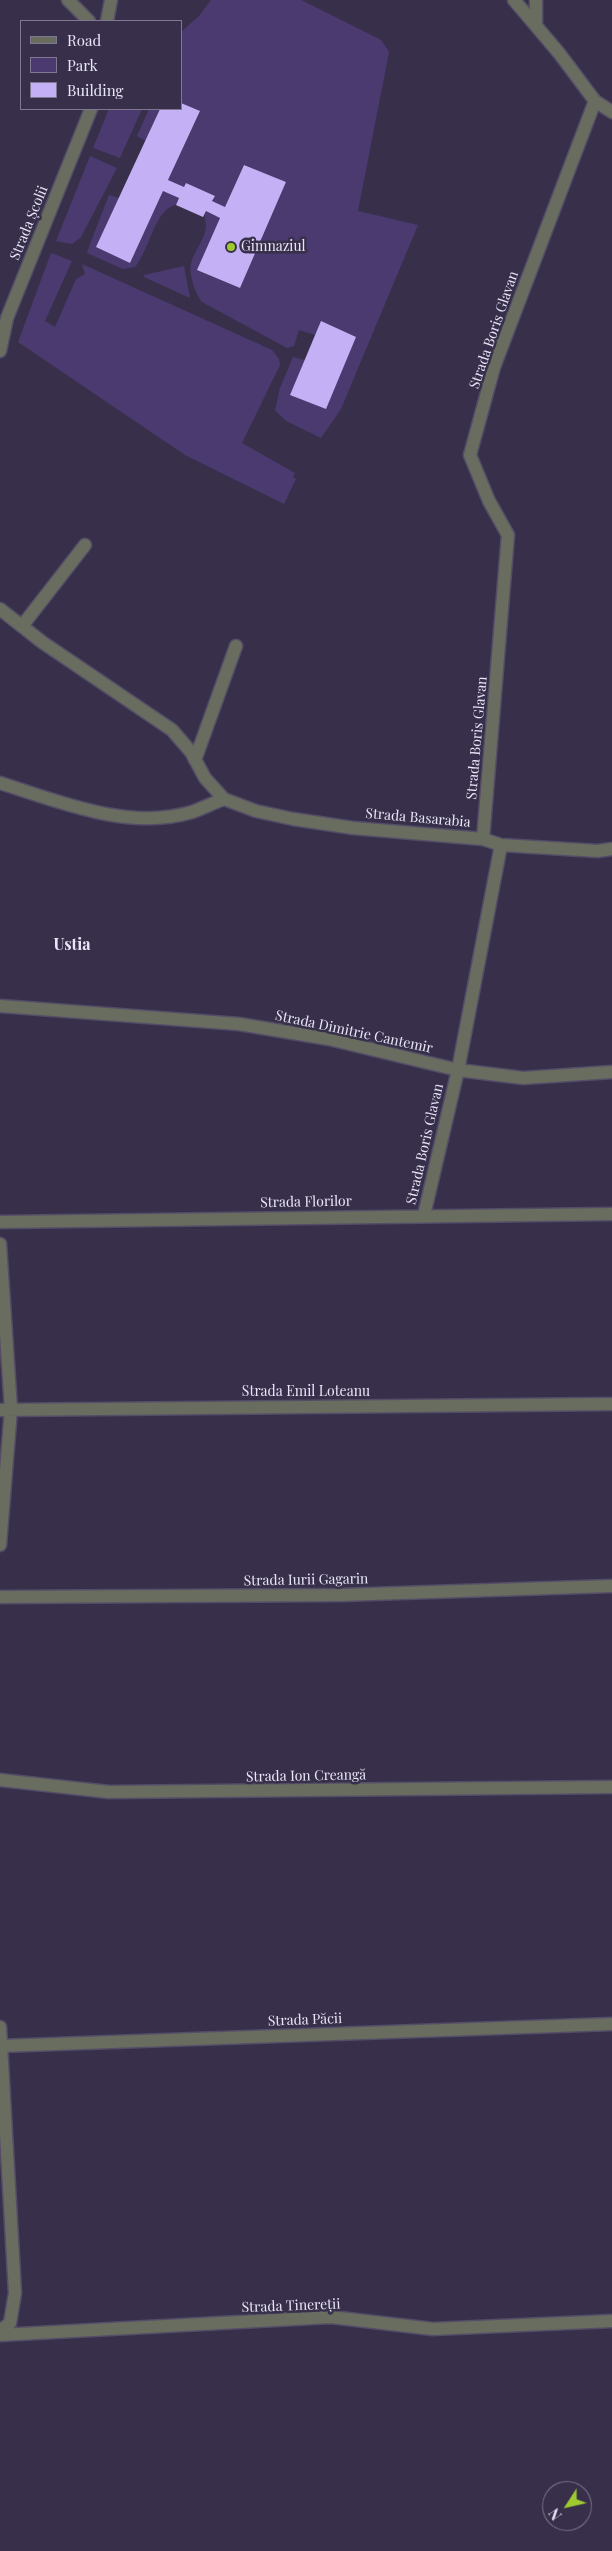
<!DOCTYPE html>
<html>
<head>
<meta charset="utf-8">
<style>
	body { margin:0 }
	#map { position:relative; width:612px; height:2551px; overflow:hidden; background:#38304b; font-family:"Playfair Display",serif }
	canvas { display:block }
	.legend { position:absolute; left:20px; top:20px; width:162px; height:90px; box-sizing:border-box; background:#38304b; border:1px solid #7f7890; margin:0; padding:6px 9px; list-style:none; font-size:15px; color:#e9e5f7 }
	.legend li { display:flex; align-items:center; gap:10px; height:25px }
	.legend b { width:25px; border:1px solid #7f7890 }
	.north { position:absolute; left:542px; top:2481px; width:50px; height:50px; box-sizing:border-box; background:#38304b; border:1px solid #7f7890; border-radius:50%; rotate:235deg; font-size:14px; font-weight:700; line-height:20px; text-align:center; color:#e9e5f7 }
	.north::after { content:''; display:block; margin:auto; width:18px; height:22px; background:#9eca2f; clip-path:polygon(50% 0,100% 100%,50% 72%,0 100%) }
</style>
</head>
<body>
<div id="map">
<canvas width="612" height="2551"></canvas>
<ul class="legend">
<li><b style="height:6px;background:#686d60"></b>Road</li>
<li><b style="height:14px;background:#4a3a6f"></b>Park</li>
<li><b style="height:14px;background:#c3b0f5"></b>Building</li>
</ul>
<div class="north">N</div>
</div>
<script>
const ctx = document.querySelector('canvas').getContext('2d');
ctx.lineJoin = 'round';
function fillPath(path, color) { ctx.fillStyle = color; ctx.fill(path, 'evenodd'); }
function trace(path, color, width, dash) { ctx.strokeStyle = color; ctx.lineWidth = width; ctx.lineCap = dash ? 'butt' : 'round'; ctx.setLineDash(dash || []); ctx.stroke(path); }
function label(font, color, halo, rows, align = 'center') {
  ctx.font = font + ' "Playfair Display",serif'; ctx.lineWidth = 5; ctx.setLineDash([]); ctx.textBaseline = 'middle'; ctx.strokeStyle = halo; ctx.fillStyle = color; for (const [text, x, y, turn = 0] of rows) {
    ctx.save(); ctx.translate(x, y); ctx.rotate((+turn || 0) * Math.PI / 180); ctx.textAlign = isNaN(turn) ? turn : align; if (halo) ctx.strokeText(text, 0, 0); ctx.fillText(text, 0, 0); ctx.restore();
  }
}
fillPath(new Path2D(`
	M211,0h90l80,40 8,12 -31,159 60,14 -77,184 -20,29 -35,-17 -11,-11 5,-22 13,-31 12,3 10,-25 -16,-5 -5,16 -7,2 -85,-46c-7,-9 -15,-31 -10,-42 4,-11 13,-22 14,-33 0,-7 -3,-9 0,-16l14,7 -22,52 42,18 46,-106 -42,-17 -19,42 -13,-6 2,-5 -28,-13 -2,4 -16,-7 32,-68 -19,-9v-71l18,-16z
	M109,109h33l-22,49 -27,-10z
	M149,109h11l-14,32 -9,-5z
	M90,156l27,12 -36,69 -9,7 -16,-3z
	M163,191l16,7 -3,7c-21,3 -27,46 -41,62l-12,2 -34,-15 -2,-2 22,-57 10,3 11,65z
	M51,253l21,8 -27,60 10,6 21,-48 9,-5 -3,-10 190,86 7,9 1,6 -38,78 53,30 -2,4 3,2 -12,25 -99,-49 -167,-113z
	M184,266l6,32 -46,-21v-2z`), '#4a3a6f');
fillPath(new Path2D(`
	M181,103l19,8 -32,69 16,7 2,-4 29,13 -3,5 13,6 19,-42 42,17 -46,106 -43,-18 23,-52 -14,-7 -3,6 -27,-12 3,-7 -16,-7 -33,72 -34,-16 64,-138h21z
	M321,321l35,16 -30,72 -36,-14z`), '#c3b0f5');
const street = new Path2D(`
	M68,0l21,21
	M514,0l45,53 36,48 17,11
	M536,0v24
	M107,21l4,-21
	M0,351l7,-33 84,-209
	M0,609l42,33 130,88 19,22 14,26 19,21 32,12 37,8 60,9 130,11 18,6 97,6 14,-2
	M22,626l63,-81
	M195,760l41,-114
	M0,783c60,19 129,48 192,29 11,-4 21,-9 32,-13
	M483,839l25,-304 -19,-34 -19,-46 24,-88 101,-266
	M0,1006l239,18 90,15 129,31 65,8 89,-6
	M424,1215l34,-145 43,-225
	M0,1222l612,-8
	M0,1244l11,165 -11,136
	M0,1410l612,-6
	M0,1597l341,-2 271,-9
	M0,1780l109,12 503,-5
	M0,2027l15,266 -5,30 -10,8
	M0,2046l612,-22
	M0,2335l331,-18 102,12 179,-8`);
trace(street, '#544d67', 15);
trace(street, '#686d60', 12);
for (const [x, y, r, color] of [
	[231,247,5,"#9eca2f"]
]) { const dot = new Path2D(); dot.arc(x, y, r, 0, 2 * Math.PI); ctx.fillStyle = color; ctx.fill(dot); trace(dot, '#38304b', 2); }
label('14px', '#e9e5f7', '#38304b', [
	["Strada Școlii",29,223,-68],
	["Strada Boris Glavan",494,330,-71],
	["Strada Boris Glavan",477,738,-85],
	["Strada Basarabia",418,818,5],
	["Strada Dimitrie Cantemir",354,1032,12],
	["Strada Boris Glavan",425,1144,-77],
	["Strada Florilor",306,1202,-1],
	["Strada Emil Loteanu",306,1392],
	["Strada Iurii Gagarin",306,1580,-1],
	["Strada Ion Creangă",306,1776,-1],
	["Strada Păcii",305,2020,-2],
	["Strada Tinereții",291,2306,-2]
]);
label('14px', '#e9e5f7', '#38304b', [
	["Gimnaziul",241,247]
], 'left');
label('bold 16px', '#e9e5f7', '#38304b', [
	["Ustia",72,945]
]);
</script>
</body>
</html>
